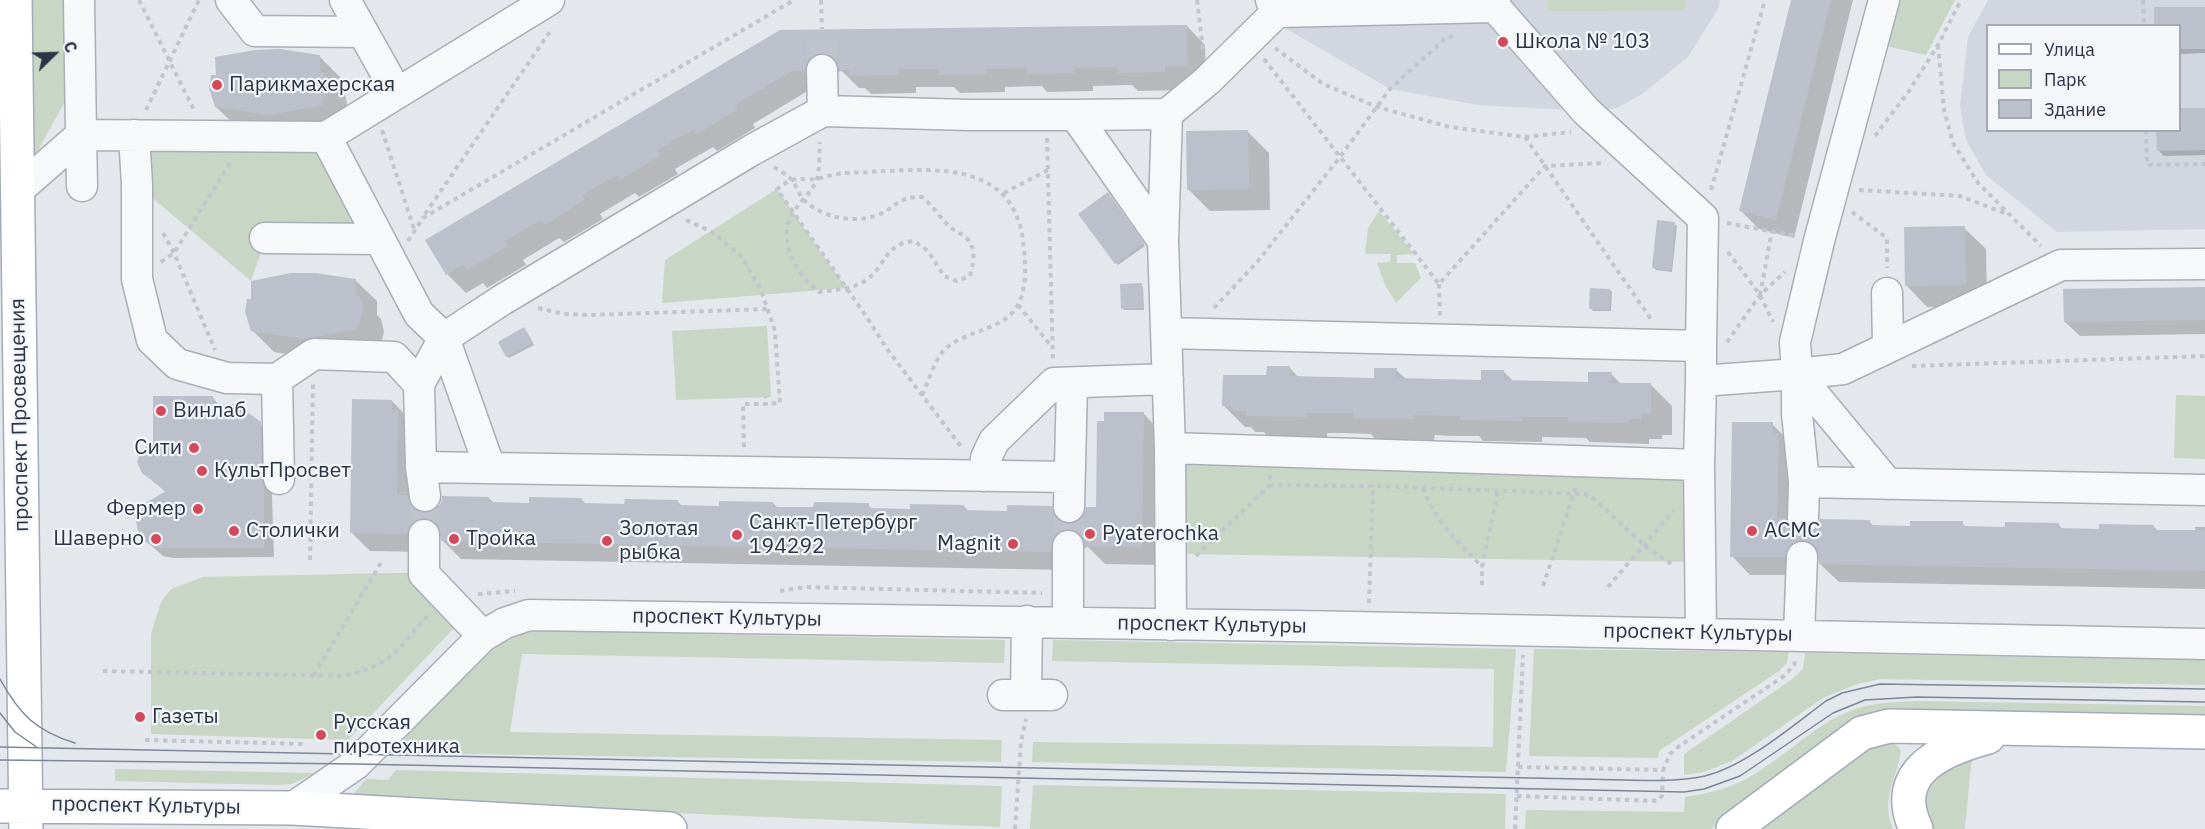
<!DOCTYPE html>
<html>
<head>
<meta charset="utf-8">
<style>
	body { margin:0 }
	#map { position:relative; width:2205px; height:829px; overflow:hidden; background:#e4e7ec; font-family:"IBM Plex Sans",sans-serif }
	canvas { display:block }
	.legend { position:absolute; left:1986px; top:24px; width:195px; height:108px; box-sizing:border-box; background:#f4f6f9; border:2px solid #a4a8b1; margin:0; padding:8px 10px; list-style:none; font-size:18px; color:#2b3445 }
	.legend li { display:flex; align-items:center; gap:12px; height:30px }
	.legend b { width:30px; border:2px solid #a4a8b1 }
	.north { position:absolute; left:24px; top:24px; width:60px; height:60px; -webkit-text-stroke:4px #f4f6f9; paint-order:stroke; rotate:67deg; font-size:16px; font-weight:700; line-height:24px; text-align:center; color:#2b3445 }
	.north::after { content:''; display:block; margin:auto; width:21px; height:27px; background:#2b3445; clip-path:polygon(50% 0,100% 100%,50% 72%,0 100%) }
</style>
</head>
<body>
<div id="map">
<canvas width="2205" height="829"></canvas>
<ul class="legend">
<li><b style="height:8px;background:#fff"></b>Улица</li>
<li><b style="height:16px;background:#c9d6c5"></b>Парк</li>
<li><b style="height:16px;background:#bbc0ca"></b>Здание</li>
</ul>
<div class="north">С</div>
</div>
<script>
const ctx = document.querySelector('canvas').getContext('2d');
ctx.lineJoin = 'round';
function fillPath(path, color) { ctx.fillStyle = color; ctx.fill(path, 'evenodd'); }
function trace(path, color, width, dash) { ctx.strokeStyle = color; ctx.lineWidth = width; ctx.lineCap = dash ? 'butt' : 'round'; ctx.setLineDash(dash || []); ctx.stroke(path); }
function label(font, color, halo, rows, align = 'center') {
  ctx.font = font + ' "IBM Plex Sans",sans-serif'; ctx.lineWidth = 4.5; ctx.setLineDash([]); ctx.textBaseline = 'middle'; ctx.strokeStyle = halo; ctx.fillStyle = color; for (const [text, x, y, turn = 0] of rows) {
    ctx.save(); ctx.translate(x, y); ctx.rotate((+turn || 0) * Math.PI / 180); ctx.textAlign = isNaN(turn) ? turn : align; if (halo) ctx.strokeText(text, 0, 0); ctx.fillText(text, 0, 0); ctx.restore();
  }
}
fillPath(new Path2D(`
	M1255,0h465l-2,9 -30,48 -46,37 -25,14 -31,3 -108,-6 -88,-16 -105,-61z
	M1988,0h217v229l-148,3 -71,-57 -20,-35 -6,-34 8,-69zM1988,26h192v104h-192z`), '#d2d6de');
fillPath(new Path2D(`
	M26,0h42l-1,98 -30,54 -5,3z
	M1548,0h137v10l-137,1z
	M1894,0h61l-29,55 -45,-10z
	M134,135l192,2 53,102 -113,-1 -15,43 -114,-96z
	M777,189l69,99 -184,15 3,-43z
	M1379,211l35,43 -17,1v8h18l6,15 -25,25 -11,-18 -8,-22 13,-1 1,-8h-26l3,-26z
	M767,326l4,71 -95,3 -4,-69z
	M2176,395l29,1v63l-31,-1z
	M1181,459l507,16 1,87 -508,-8z
	M393,573h19l43,54 -107,113 -197,-6v-100l10,-32 10,-13 32,-12z
	M535,631l470,9 -1,23 -482,-9 -12,78 492,8 -1,22 -604,-9 2,-8c31,-37 67,-92 113,-109 7,-2 16,-3 23,-5z
	M1053,640l463,9 -10,123 -474,-10 1,-20 460,5 1,-78 -442,-8z
	M1534,649l255,3 -2,11 -8,8 -120,80 -1,7 -129,-2z
	M1805,653l400,7v25l-325,-6 -23,5 -34,14 -91,63 -28,11 -20,3v-21l107,-74 12,-11z
	M1917,701l288,5v10l-322,-5 -26,8 -146,110h-186l1,-19 158,2 1,-15c19,-3 39,-7 57,-16 38,-19 68,-54 108,-70 22,-9 44,-9 67,-10z
	M1893,742l8,8c-4,30 -21,48 -8,79h-138l114,-86z
	M1980,753l-9,11 -6,65h-37l-4,-16 3,-31 15,-19z
	M115,769l200,4 -23,11 -13,1 -164,-4z
	M396,770l606,16 -2,41 -650,-28 16,-20 22,1z
	M1033,785l473,9 -1,35h-475z`), '#c9d6c5');
fillPath(new Path2D(`
	M1793,0h60l-59,238 -35,-9 -19,-19z
	M2205,8v45l-25,1v-28z
	M1187,26l18,19 1,39 -23,6 -45,1 -6,-6 -39,1v5l-46,1 -5,-6 -37,1v5l-45,1 -6,-6h-38v6l-45,1 -6,-6h-6l-17,-17 -10,2 -21,16 -58,35 2,4 -38,23 -4,-4 -38,22 3,5 -39,23 -4,-4 -35,21 3,5 -39,23 -5,-4 -36,22 3,5 -39,23 -4,-5 -17,10 -18,-18 -21,-34 354,-210z
	M319,56l22,22v13l4,4 3,13 -5,18 -105,2 -22,-21 1,-31z
	M2205,109v46l-41,1 -6,-6 22,-20v-20z
	M1248,132l21,21 1,57 -60,1 -21,-21z
	M1109,196l36,50 -27,19 -38,-51z
	M1675,224l2,2 -5,46 -16,-2 -2,-2z
	M1964,228l22,21 1,57 -60,1 -21,-22z
	M355,280l22,21v14l4,4 3,13 -5,18 -52,10 -53,-8 -22,-22 1,-30z
	M1141,285l2,2 1,23h-20l-2,-2z
	M2205,289v45l-125,2 -15,-14z
	M1610,290l2,2 -1,19h-18l-2,-3z
	M526,331l8,14 -25,13 -2,-2z
	M1289,367l10,11 76,1 21,-9 11,10 76,1 21,-9 10,10 76,1 21,-9 10,10 30,1 21,21v29h-10v4h-13v5l-59,-2 -4,-4 -44,-1v5l-59,-1 -4,-5h-26l-18,-1 -1,5 -59,-1 -4,-5 -25,-1h-19v5l-59,-1 -4,-5h-9l-4,-5h-6l-21,-21 44,-29z
	M213,398l7,8 40,18 10,10 4,123 -101,1 -10,-2 -19,-17 22,-47 -23,-19z
	M392,401l18,19 5,85 9,9 65,-16 5,5 36,1 52,-4 5,5 39,1 51,-5 5,5 38,1 53,-4 5,5 37,1 53,-4 5,5h39l52,-4 5,6h39l43,-4 18,18 8,-2 20,-16 47,-94 18,19 -2,132 -55,-1 -17,-17 -9,2 -10,21 -608,-11 -18,-18 -1,-5 -8,3 -9,13 -55,-1 -18,-18z
	M1772,424l19,19 4,87 8,8 66,-17 5,6h37l51,-4 5,5 39,1 52,-5 5,6h37l53,-4 5,5 38,1 -1,-5h10v62l-366,-7 -19,-18v-6l-7,2 -10,15h-53l-18,-19z`), '#0003');
fillPath(new Path2D(`
	M1791,0h40l-55,220 -37,-9z
	M2154,7h51v42h-25v-23h-26z
	M1187,25l1,41h-23v6l-48,1v-6l-42,1v5l-48,1v-6l-40,1v5l-48,1v-6h-41v6l-48,1v-6h-11l-2,-8 -6,-7 -10,-2 -7,2 -7,6 -2,9 -13,1 -37,22 -20,12 3,4 -41,25 -3,-5 -37,21 4,5 -42,25 -2,-5 -35,20 3,5 -41,25 -3,-5 -36,21 3,5 -41,24 -3,-5 -18,10 -21,-35 355,-210z
	M280,49l40,6v17h4l3,14 -5,19 -53,10 -54,-8 -6,-19 2,-13h5l-1,-18 40,-7z
	M2180,108h25v42l-48,1 -1,-21h24z
	M1248,130l1,59 -62,1 -1,-59z
	M1108,192l36,51 -29,21 -37,-50z
	M1657,220l18,2 -4,48 -19,-2z
	M1965,226l1,59 -61,1 -1,-59z
	M291,273h24l41,6v17h4l3,13 -5,20 -54,10 -53,-8 -6,-19 2,-13h4v-18z
	M1142,283l1,25 -22,1 -1,-25z
	M2205,287v33l-141,2 -1,-33z
	M1590,288l20,1 -1,21 -20,-1z
	M524,327l9,15 -27,15 -8,-15z
	M1267,366h23v10l84,2v-10h23l-1,10 85,2v-10h23v10l84,2v-10h24l-1,11h40v31h-10v5h-13l1,4 -61,-1v-5h-46l-1,4 -41,-1h-20v-4l-46,-1v4l-61,-1v-5h-46l-1,4 -60,-1v-5h-13v-4l-11,-1 1,-31h43z
	M153,396h60v8h23l25,18 1,57 2,9v60h-103l-9,-2 -9,-6 -5,-8 -2,-10 2,-10 6,-8 22,-13 -24,-18 -5,-11 4,-12 12,-7z
	M352,399l40,1v10h6l-1,85h10l5,12 7,5 8,1 9,-4 5,-6 1,-7 47,1v5l40,1v-6l53,1v5l42,1 1,-5 53,1v5l41,1v-5l54,1v5h40l1,-5 55,1v5l41,1v-5l54,1v5l43,1v-6l45,1 2,9 6,6 9,3 8,-2 6,-6 3,-9h10l1,-86h7v-9h40l-2,135 -57,-1 -2,-9 -7,-6 -7,-2 -9,2 -7,6 -2,15 -610,-11 -2,-15 -6,-6 -8,-2 -10,2 -6,7 -2,7 -57,-1z
	M1732,422h41v11h6l-2,85h9l2,10 7,6 8,2 9,-2 6,-7 2,-8 50,1v5l40,1v-5h53v5l42,1v-5l54,1 -1,5 41,1v-5l55,1v5h51v41l-386,-7 -2,-16 -6,-6 -9,-2 -7,2 -7,5 -3,10h-55z`), '#bbc0ca');
trace(new Path2D(`
	M822,70v-41
	M424,535l1,-39
	M1068,546l1,-39`), '#bfc3cb', 30, [30, 15]);
const minor = new Path2D(`
	M231,0l24,31 107,1
	M345,0l52,93
	M1271,0l6,12 218,-5
	M1495,0v7l91,104 117,107 -2,128
	M822,70l1,41
	M1167,114l40,-33 70,-69
	M1075,115l92,-1 -4,127
	M134,135l3,50v94l15,61 25,24 50,14 50,1
	M326,137l93,177 25,24 58,-38 250,-150 71,-39 147,4h105l88,126 7,207 1,177
	M82,186l-1,-51 245,2 223,-137
	M17,191l64,-56 -2,-135
	M265,238l114,1
	M1887,293l1,53
	M1167,333l534,13v35
	M1797,374v40l7,68 401,8
	M1797,374l46,-5 218,-104 144,-1
	M1797,374l91,110
	M1170,448l529,17
	M421,467l4,29
	M490,468l-46,-130 -25,46 2,83 648,10
	M984,476l2,-18 8,-17 60,-58 114,-4
	M279,479l-2,-100 37,-25 80,3 25,27
	M1069,507l3,-124
	M1803,519l1,-37
	M424,535v39l59,62
	M1068,622v-76
	M1701,633l-2,-168 2,-84 96,-7 -2,-32 24,-101 65,-241
	M1799,634l3,-77
	M1003,695h49
	M1026,695l1,-74
	M292,808l64,-44 127,-128 22,-13 24,-8c559,7 1117,16 1676,29`);
const major = new Path2D(`
	M15,0l11,829
	M0,806l292,2 378,21
	M1733,829l129,-96 27,-7 316,6
	M1916,829c-27,-58 27,-80 72,-92`);
trace(minor, '#a9aeb7', 33);
trace(major, '#a3abb8', 36);
trace(new Path2D(`
	M139,0l56,112
	M821,0l1,29
	M1197,0l6,50
	M2143,0l1,26
	M1938,45l6,65 9,33 25,40 63,63
	M1275,48l48,36 54,23 73,20 75,10 46,-5
	M1264,59l175,225 106,-118 59,-3
	M146,110l53,-110
	M382,130l32,99
	M2146,130l1,35 58,-1
	M1875,136l34,-45 29,-46 23,-45
	M1525,137l126,182
	M1047,138l6,221
	M774,167c6,4 14,8 19,14 4,6 6,15 12,20 18,17 48,22 70,15 19,-6 22,-20 47,-19 11,9 19,22 29,31 4,3 9,5 13,8 13,10 10,25 6,40l-13,5 -13,-5 -16,-25 -14,-10c-31,3 -27,25 -49,40 -12,8 -31,9 -46,11 -22,-16 -42,-51 -27,-78 7,-12 20,-21 25,-35 3,-10 2,-26 3,-37
	M1711,190l54,-190
	M1859,190l101,6 47,18
	M1004,193l44,-23
	M1852,212l35,26v30
	M425,214l126,-184
	M686,220l26,12 29,24 20,34 14,41 5,72 -14,1
	M1727,223l69,13
	M163,233l11,20 41,97
	M408,241l15,-23 371,-218
	M1728,252l32,43 13,27
	M161,262l13,-9 58,-93
	M1439,284l1,32
	M1760,295l12,-64
	M1018,305l34,42
	M538,308l26,6 24,1 180,-6
	M1214,308l44,-47 82,-104 50,-68 56,-51 10,-3
	M1727,342l33,-47 25,-23
	M1912,366l293,-10
	M922,395c6,-12 13,-36 22,-45 24,-23 68,-18 78,-55 5,-18 3,-37 1,-55 -11,-81 -93,-71 -154,-68 -10,1 -21,0 -31,2 -8,1 -15,4 -23,5 -7,1 -15,-1 -22,1 -6,1 -11,6 -16,9l89,127 21,33 76,100
	M744,447l-1,-43h23l-1,-7
	M1270,475v10l103,1 212,8 9,5 50,46 30,21
	M1423,488c13,35 34,52 59,79
	M1196,556l74,-71
	M310,560l3,-176
	M1482,585v-18l16,-76
	M1543,586l34,-102
	M1608,587l66,-77
	M780,591l25,-4 237,6
	M478,594l37,-3
	M1369,603l4,-118
	M103,671l237,5c21,-3 39,-9 55,-24 13,-11 22,-26 35,-38
	M314,675l68,-114
	M145,740l162,4
	M1518,767l145,3 7,-16 8,-7 106,-71 10,-11 2,-6
	M1517,796l140,5 5,-5 1,-26
	M1015,829l6,-87 5,-23
	M1515,829l8,-174`), '#c2c5cb', 4, [4.5, 4.5]);
trace(minor, '#f7f8fa', 30);
trace(major, '#fff', 33);
trace(new Path2D(`
	M0,679c20,36 36,52 75,64
	M0,713l15,19 23,16
	M0,747l1580,32c37,0 90,5 125,-3 41,-10 87,-50 121,-75l16,-8 38,-9 325,5
	M0,760l356,4 1328,28 20,-3 36,-13 93,-63 32,-13 52,-3 288,5`), '#7d8696', 1.5);
for (const [x, y, r, color] of [
	[1503,42,6,"#d1495b"],
	[217,85,6,"#d1495b"],
	[161,411,6,"#d1495b"],
	[194,448,6,"#d1495b"],
	[202,471,6,"#d1495b"],
	[198,509,6,"#d1495b"],
	[234,531,6,"#d1495b"],
	[1752,531,6,"#d1495b"],
	[1090,534,6,"#d1495b"],
	[737,535,6,"#d1495b"],
	[156,539,6,"#d1495b"],
	[454,539,6,"#d1495b"],
	[607,541,6,"#d1495b"],
	[1013,544,6,"#d1495b"],
	[140,717,6,"#d1495b"],
	[321,735,6,"#d1495b"]
]) { const dot = new Path2D(); dot.arc(x, y, r, 0, 2 * Math.PI); ctx.fillStyle = color; ctx.fill(dot); trace(dot, '#f4f6f9', 2); }
label('21px', '#2b3445', '#f4f6f9', [
	["Школа № 103",1515,42],
	["Парикмахерская",229,85],
	["Винлаб",173,411],
	["Сити",182,448,"right"],
	["КультПросвет",214,471],
	["Фермер",186,509,"right"],
	["Санкт-Петербург",749,523],
	["194292",749,547],
	["Золотая",619,529],
	["рыбка",619,553],
	["Столички",246,531],
	["АСМС",1764,531],
	["Pyaterochka",1102,534],
	["Шаверно",144,539,"right"],
	["Тройка",466,539],
	["Magnit",1001,544,"right"],
	["Газеты",152,717],
	["Русская",333,723],
	["пиротехника",333,747]
], 'left');
label('21px', '#2b3445', '#f4f6f9', [
	["проспект Просвещения",20,415,-91],
	["проспект Культуры",727,618,1],
	["проспект Культуры",1212,625,1],
	["проспект Культуры",1698,633,1],
	["проспект Культуры",146,806,1]
]);
</script>
</body>
</html>
